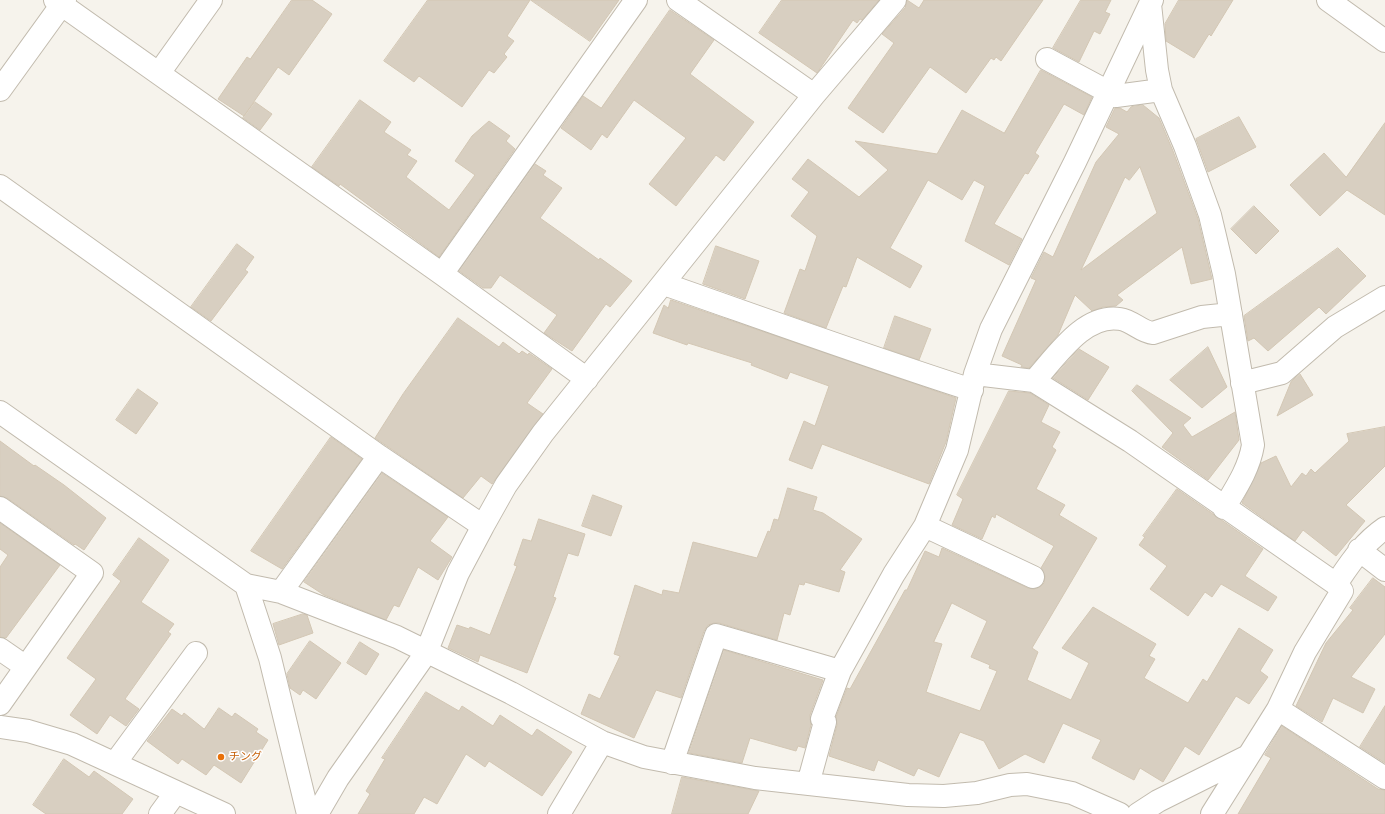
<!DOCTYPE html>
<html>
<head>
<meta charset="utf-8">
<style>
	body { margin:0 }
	canvas { display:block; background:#f6f3ec }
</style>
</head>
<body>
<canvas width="1385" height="814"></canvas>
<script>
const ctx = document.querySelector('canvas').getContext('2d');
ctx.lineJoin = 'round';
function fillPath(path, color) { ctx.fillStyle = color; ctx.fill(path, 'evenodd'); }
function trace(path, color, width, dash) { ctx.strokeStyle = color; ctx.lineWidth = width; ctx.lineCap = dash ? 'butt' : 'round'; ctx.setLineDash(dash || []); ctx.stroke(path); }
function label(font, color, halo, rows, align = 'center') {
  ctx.font = font + ' Manrope,"Noto Sans JP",sans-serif'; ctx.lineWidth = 3; ctx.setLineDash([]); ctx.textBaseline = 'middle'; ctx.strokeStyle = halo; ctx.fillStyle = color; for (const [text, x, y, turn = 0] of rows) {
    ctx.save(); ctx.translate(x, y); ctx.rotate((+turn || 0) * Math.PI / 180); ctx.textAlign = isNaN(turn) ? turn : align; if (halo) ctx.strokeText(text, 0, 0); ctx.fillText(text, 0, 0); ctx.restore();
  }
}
const building = new Path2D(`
	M292,0h20l20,14 -43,61 -11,-8 -34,49 -26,-17 29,-42 3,2z
	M428,0h102l-23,36 7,5 -10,13 3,3 -13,16 -5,-3 -27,37 -43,-31 -5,6 -30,-21z
	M531,0h88l-29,41z
	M782,0h97l-17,20 -2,-1 -3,4 -4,-3 -36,53 -58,-40z
	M907,0l12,8 5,-8h119l-42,61 -5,-4 -2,3 -3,-2 -25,35 -36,-26 -47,66 -35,-25 46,-65 -12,-9 23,-26z
	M1081,0h30l-6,12 5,2 -10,20 -6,-3 -15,31 -26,-14z
	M1179,0h54l-22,36 -2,-2 -15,24 -28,-17 -1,-17z
	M670,10l44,30 -24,34 64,48 -30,39 -8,-6 -40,51 -27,-22 37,-46 -52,-38 -27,38 -5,-4 -11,16 -30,-22 22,-32 18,12z
	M1041,70l51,27 -8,18 -20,-11 -29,49 4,3 -11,18 -3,-1 -31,51 28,15 -13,26 -44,-24 20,-55 -11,-6 -12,20 -34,-20 -38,68 32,18 -12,22 -53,-31 -11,30 -3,-1 -17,42 -42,-15 16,-44 5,2 12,-35 -26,-20 18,-24 -17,-13 16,-20 51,38 29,-27 -33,-29 82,13 25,-44 42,23z
	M360,100l31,22 -7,10 27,18 -4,5 10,6 -11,16 43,33 26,-35 -20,-14 17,-25 17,-15 21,15 -4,5 9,8 -76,108 -99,-73 -1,2 -27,-19z
	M255,102l17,12 -12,16 -17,-12z
	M1143,105l16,13 14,33 25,68 14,60 -21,5 -9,-37 -65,48 6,5 -7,6 -13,1 -11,4 -17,-16 -17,40 -29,33 -8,-1 1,-2 -20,-9 34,-76 -5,-2 13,-26 9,5 43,-95 23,-28 -13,-7 9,-19h5l7,4 4,-5zM1140,167l17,46 -76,57 44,-93 4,3z
	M1239,117l17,30 -48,25 -12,-33z
	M1385,123v92l-38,-25 -27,26 -30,-31 34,-32 22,24z
	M535,164l11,7 -3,4 19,13 -22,30 59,42 1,-2 32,23 -22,26 -4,-3 -34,47 -28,-18 13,-18 -57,-40 -9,13h-8l-24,-17z
	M1254,206l25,25 -23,23 -25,-25z
	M237,244l17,13 -9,13 3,2 -37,49 -20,-14z
	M716,246l43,15 -14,38 -42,-15z
	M1338,248l28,28 -40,38 -7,-7 -51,44 -14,-13 -6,3 -4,-25z
	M671,300l285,98 -10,44 -17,42 -107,-40 -10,25 -23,-9 15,-39 11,5 14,-40 -39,-14 -3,7 -36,-14 1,-2 -64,-20 -1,2 -34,-12 11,-28 4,3z
	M895,316l36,13 -12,31 -35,-12z
	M458,318l41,29 4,-5 16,12 3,-3 6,4 1,-2 23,16 -25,34 16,11 -51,70 -11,-8 -18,22 -88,-60 28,-44z
	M1208,347l19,40 -25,21 -32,-28z
	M1079,349l30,18 -21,33 -35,-22z
	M1300,374l13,21 -36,21 14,-34z
	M1137,385l54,33 -8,7 9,12 43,-25 4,28 -31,40 -46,-33 11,-14 -41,-42z
	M138,389l20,14 -22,31 -20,-14z
	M1009,391l21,2 19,12 -8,17 19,10 -8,15 4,3 -20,39 29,16 -6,10 38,23 -65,110 6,4 -11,28 44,20 18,-37 -27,-15 31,-41 63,37 -7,12 6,3 -11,19 44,25 15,-24 4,3 32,-54 34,22 -13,21 8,6 -19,27 -13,-8 -37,59 -14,-9 -22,36 -23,-14 -6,12 -42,-22 9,-18 -38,-17 -19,40 -19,-9 -26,15 -15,-28 -24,-9 -21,45 -21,-9 -4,8 -36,-16 -4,11 -45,-15 8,-31 -1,-8 11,-29 3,1 55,-99h2l18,-39 14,6 3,-9 86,40 6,1 6,-2 4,-4 1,-7 -4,-8 13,-22 -58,-32 -1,4 -3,-2 -10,23 -30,-14 11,-26 -6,-4zM952,603l35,18 -16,36 19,8 -1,3 8,3 -17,40 -54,-19 16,-48 -8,-2z
	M1385,427v39l-39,39 19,16 -29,35 -33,-26 -8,11 -53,-38 19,-40 15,-7 15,31 11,-14 4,3 5,-7 4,4 34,-32 -2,-7z
	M331,437l31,22 -80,110 -31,-18z
	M0,441l34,25 1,-1 29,20 42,33 -22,32 -9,-6 -1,1 -67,-47 -7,-2z
	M382,473l66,44 -18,24 22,16 -14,23 -20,-13 -19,40 -5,-2 -8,15 -62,-25 -20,-13z
	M788,488l29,9 -4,13 10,3 39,26 -22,31 5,2 -6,20 -34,-10 -1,3 -5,-1 -9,31 -6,-2 -7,27 -58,-17h-5l-6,2 -4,6 -23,67 -25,-8 -22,48 -53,-24 8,-20 11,5 20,-43 -6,-2 21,-69 27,10 1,-5 16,3 14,-51 64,16 11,-27 2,1 4,-13 4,1z
	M1177,489l86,60 -18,27 32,21 -9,14 -47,-27 -9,13 -7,-5 -17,24 -38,-27 17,-23 -28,-21 6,-8 -2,-1z
	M593,495l29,11 -11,30 -29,-10z
	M539,519l46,15 -7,22 -10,-3 -15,44 3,1 -29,75 -47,-18 -2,7 -30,-14 9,-23 12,4 1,-2 20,8 27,-69 -3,-1 9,-26 8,2z
	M0,523l60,42 -54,73 -6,-1v-70l8,-12 -8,-6z
	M139,538l30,22 -28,42 33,22 -6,8 3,2 -46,65 14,10 -13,17 -16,-11 -13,19 -27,-19 26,-36 -29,-21 54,-77 -8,-6z
	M1373,578l12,9v47l-34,43 24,12 -12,24 -30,-15 -11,24 -26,-16 30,-63 27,-33 -3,-2z
	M303,614l4,1 6,18 -34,12 -6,-21z
	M310,641l31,22 -25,36 -13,-9 -3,5 -10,-7 -3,-14z
	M360,642l19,12 -13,21 -19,-12z
	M724,650l99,30 -13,35 1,10 -6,23 -7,-2 -2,5 -46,-13 -8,25 -53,-10z
	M426,692l33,19 3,-5 31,20 7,-11 32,21 5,-7 35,23 -30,44 -53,-35 -4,6 -19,-13 -29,50 -13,-7 -10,17h-56l12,-20 -4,-3 19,-32 -3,-1z
	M1385,706v57l-25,-16z
	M219,708l13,9 3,-4 23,16 -2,3 12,8 -27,43 -27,-18 -8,10 -24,-16 -4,5 -31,-23 25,-32 10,7 2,-3 20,16z
	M1282,726l96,63 7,1v24h-147l33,-56 -6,-3z
	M64,759l25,18 5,-6 39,28 -11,15h-76l-13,-9z
	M682,777l71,13 6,1 -11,23h-76z`);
fillPath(building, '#d8cfc1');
trace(building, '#d3c7b4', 1);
const minor = new Path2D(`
	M55,0l387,274 145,105
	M678,0l136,95
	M1328,0l57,41
	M1150,4l7,66 4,20 24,56 25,69 14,59 29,171c-4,24 -17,43 -29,63
	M1047,59l69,37 45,-6
	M159,73l52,-73
	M0,90l65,-90
	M0,186l379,270
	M442,274l194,-274
	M664,284c103,36 205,73 308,106
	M975,374l59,7 96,60 206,143 6,7 -37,61 -27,57 -66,105
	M1034,381c22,-24 50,-68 86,-62 13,2 21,13 33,14l49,-16 29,-3
	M1242,383l40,-10 53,-46 50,-30
	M0,412l246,173 24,73 38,156
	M0,508l92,65 -92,131
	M925,526l108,51
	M1359,550l26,20
	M1336,584c15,-22 27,-41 49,-56
	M246,585l35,7 116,45 114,56 91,49 42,15 111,21 153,17 36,1 33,-3 33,-8 17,-1 45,9 48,21
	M281,592l98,-136 104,70
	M0,649l26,18
	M1278,709l107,69
	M0,727l28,4 44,13 152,70
	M115,763l81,-110
	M672,763l44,-128 124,36
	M808,784l17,-62 -3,-3 18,-48 54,-97 31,-48 32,-76 18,-76 16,-45 84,-167 77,-162
	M160,814l16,-22
	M317,814l21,-36 88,-125 32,-80 25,-47 23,-41 37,-52 271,-338 81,-95
	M559,814l43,-72
	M1138,814l20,-13 90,-45`);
trace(minor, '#c2bbae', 24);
trace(minor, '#fff', 22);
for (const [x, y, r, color] of [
	[221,757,4,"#e8710a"]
]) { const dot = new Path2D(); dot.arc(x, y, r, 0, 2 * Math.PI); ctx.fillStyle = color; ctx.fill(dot); trace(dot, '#fff', 1.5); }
label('11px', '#c56008', '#fff', [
	["チング",229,757]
], 'left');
</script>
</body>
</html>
